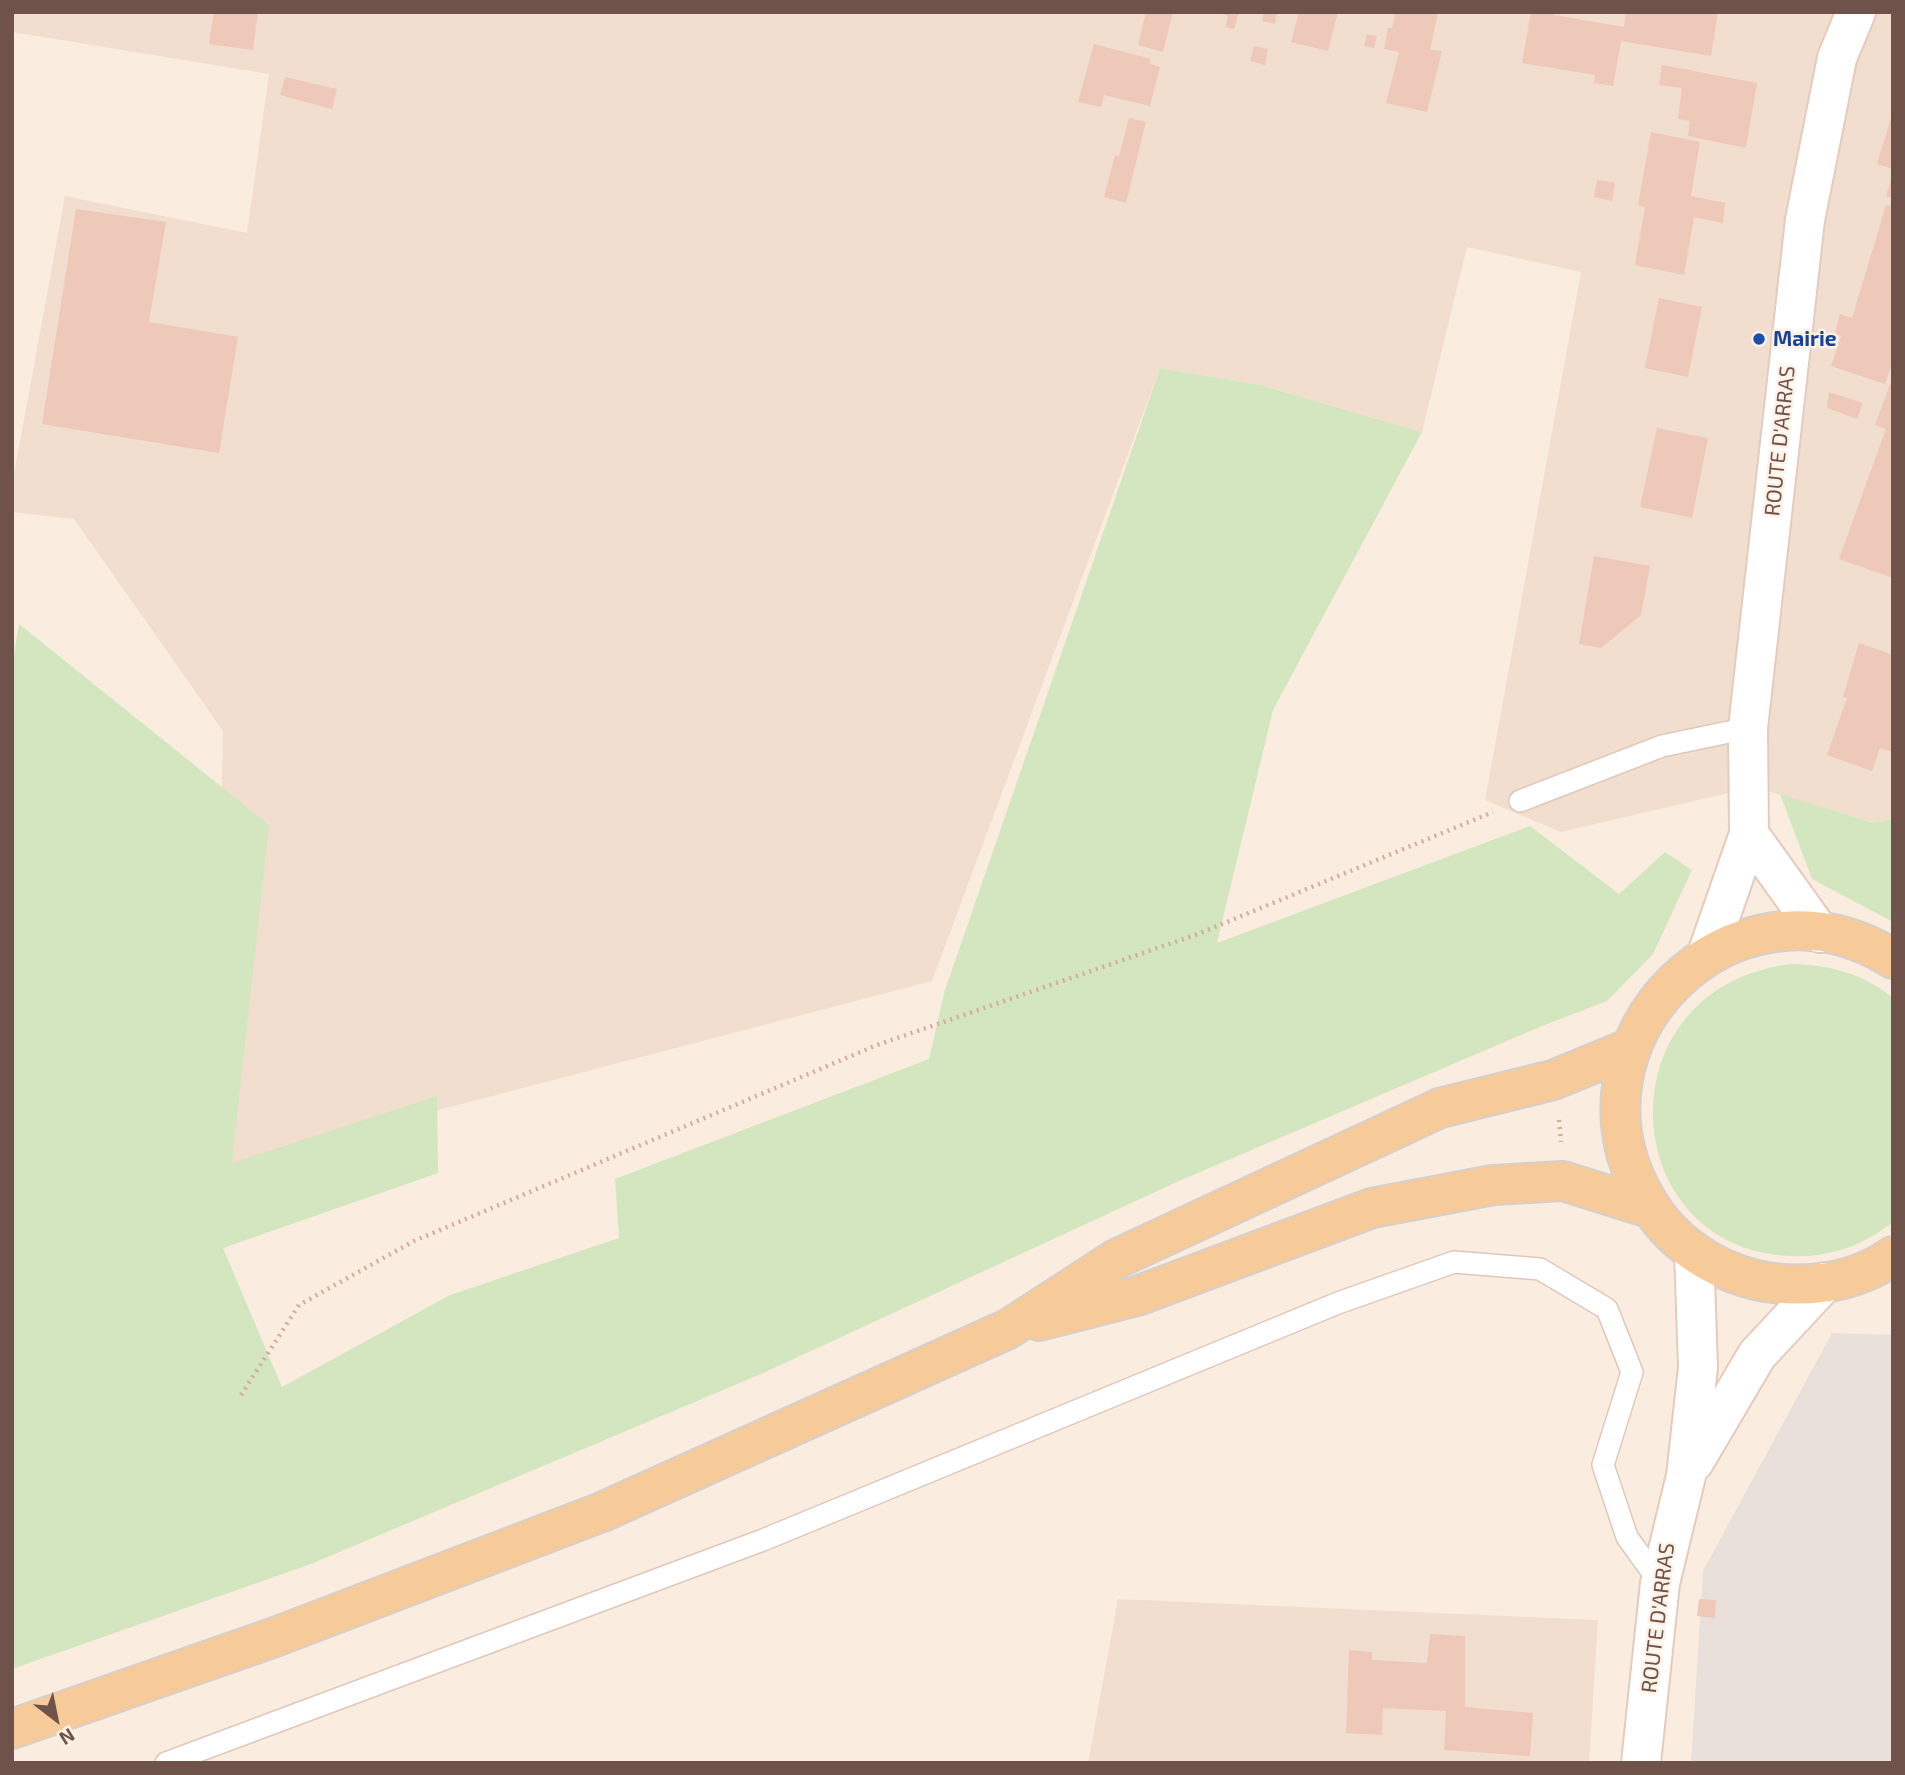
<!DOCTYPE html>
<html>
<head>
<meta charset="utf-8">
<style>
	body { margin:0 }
	#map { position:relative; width:1905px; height:1775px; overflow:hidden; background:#faeddf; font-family:"Exo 2",sans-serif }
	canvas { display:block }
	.frame { position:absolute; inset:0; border:14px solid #6f5249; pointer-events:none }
	.north { position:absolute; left:21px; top:1684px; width:70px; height:70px; -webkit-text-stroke:5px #fef1e5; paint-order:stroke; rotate:148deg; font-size:19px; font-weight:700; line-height:28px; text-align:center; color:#6f5249 }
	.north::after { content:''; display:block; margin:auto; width:24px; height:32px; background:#6f5249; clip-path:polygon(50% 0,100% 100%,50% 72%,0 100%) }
</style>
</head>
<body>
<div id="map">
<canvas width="1905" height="1775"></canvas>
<div class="frame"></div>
<div class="north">N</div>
</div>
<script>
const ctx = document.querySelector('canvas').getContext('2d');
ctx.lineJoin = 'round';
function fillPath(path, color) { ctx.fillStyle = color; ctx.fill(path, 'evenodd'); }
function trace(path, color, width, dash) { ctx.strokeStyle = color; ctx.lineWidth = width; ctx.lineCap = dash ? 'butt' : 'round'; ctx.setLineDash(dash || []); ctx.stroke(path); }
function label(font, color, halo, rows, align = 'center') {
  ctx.font = font + ' "Exo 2",sans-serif'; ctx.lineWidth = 5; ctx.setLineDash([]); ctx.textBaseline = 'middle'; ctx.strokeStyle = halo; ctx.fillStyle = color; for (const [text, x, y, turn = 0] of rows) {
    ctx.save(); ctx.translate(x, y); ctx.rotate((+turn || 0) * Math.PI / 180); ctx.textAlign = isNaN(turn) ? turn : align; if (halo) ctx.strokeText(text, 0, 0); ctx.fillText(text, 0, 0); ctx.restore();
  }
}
fillPath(new Path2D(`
	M12,12h1881v807l-20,4 -119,-36 -193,45 -76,-32 96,-528 -114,-25 -45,185 -162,-47 -100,-17 -228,613 -719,188 10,-438 -149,-212 -62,-7v-27l53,-289 182,37 22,-159 -257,-42z
	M1118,1599l480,21 -9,143h-501z`), '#f2dece');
fillPath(new Path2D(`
	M1832,1333l61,2v428h-202l12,-192z`), '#e9e0db');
fillPath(new Path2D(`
	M1160,368l100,17 162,47 -149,278 -56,233 313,-117 89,68 46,-42 27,18 -39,84 -46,47 -65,25 -363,155 -418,193 -450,190 -299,105v-1004l7,-41 250,201 -37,338 205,-67 1,77 -215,75 59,139 168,-92 169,-57 -4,-59 314,-120 16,-69z
	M1780,794l93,29 20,-4v103l-81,-43z
	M1793,964c37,1 71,10 100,34v224c-30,24 -65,36 -103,34 -178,-8 -188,-272 3,-292z`), '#d4e6bf');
fillPath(new Path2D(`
	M214,12h44l-5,38 -44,-6z
	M1146,12h27l-10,40 -25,-7z
	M1217,12h22l-5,17 -9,-2 3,-11z
	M1264,12h13l-2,12 -13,-3z
	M1299,12h39l-10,39 -37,-9z
	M1388,12h50l-8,38 12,1 -15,61 -41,-9 13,-51 -15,-3 4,-21h4l3,-13z
	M1531,12h24l-1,3 70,12 2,-15h92l-7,44 -90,-15 -8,45 -19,-3 1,-8 -73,-12z
	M1367,34l10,2 -3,12 -10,-2z
	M1094,44l57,15 -2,4 11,4 -10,39 -46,-11 -3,12 -23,-5z
	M1254,46l14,3 -3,16 -15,-4z
	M1662,65l95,18 -11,65 -58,-12 2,-15 -12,-2 4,-31 -23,-3z
	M285,77l52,12 -5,20 -52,-14z
	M1892,115h1v54l-16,-5z
	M1129,118l17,4 -20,81 -22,-6 11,-42 4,1z
	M1651,132l49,10 -9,54 34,7 -2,20 -29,-6 -10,58 -49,-10 10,-58 -7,-2z
	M1892,176h1v22l-7,-2z
	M1597,180l18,3 -3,18 -18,-4z
	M1886,205l7,2v154l-8,23 -54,-18 10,-30 -6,-2 5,-20 12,4z
	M76,209l90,13 -17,100 89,15 -19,116 -177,-29z
	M1659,298l43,9 -14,70 -43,-9z
	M1890,384l3,1v193l-54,-19 47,-130 -11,-4z
	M1829,392l34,11 -6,16 -30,-11z
	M1657,428l51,10 -16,80 -52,-11z
	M1594,556l56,10 -9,49 -40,33 -22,-4z
	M1859,643l34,12v97l-13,-4 -8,23 -45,-16 20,-57 -4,-1z
	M1699,1599l17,1 -1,18 -18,-2z
	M1430,1634l35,2v71l68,6 -3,43 -86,-6 2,-39 -63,-3 -1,27 -36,-2 3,-83 23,2v8l55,3z`), '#eec8b9');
const service = new Path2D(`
	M1520,801l142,-55 86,-18
	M166,1763l597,-223 575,-237 116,-41 86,7 67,40 25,63 -29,93 24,72 33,46`);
const secondary = new Path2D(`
	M1749,834l71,99
	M1706,957l43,-123 -1,-106 57,-508 32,-162 19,-46
	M1694,1462l63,-107 68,-73
	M1641,1763l19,-180 26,-107 12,-109 -4,-115`);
const primary = new Path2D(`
	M1893,959c-159,-100 -342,82 -246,242 23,40 64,68 109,79 45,10 98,4 137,-24
	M1039,1321l98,-25 235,-88 121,-23 70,-4 89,28
	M12,1729l263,-92 327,-125 406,-183 108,-70 324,-151 113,-28 78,-32`);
trace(service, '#dec8bc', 24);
trace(secondary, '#e4cbbd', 42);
trace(primary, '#d7cfcc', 42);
trace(new Path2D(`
	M1559,1120l2,22
	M241,1395l58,-90 115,-64 463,-196 321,-111 295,-122`), '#d2ab9d', 4.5, [2, 5]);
trace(service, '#fff', 21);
trace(secondary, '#fff', 38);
trace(primary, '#f7ca9a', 38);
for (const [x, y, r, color] of [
	[1759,339,7,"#1a4fb4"]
]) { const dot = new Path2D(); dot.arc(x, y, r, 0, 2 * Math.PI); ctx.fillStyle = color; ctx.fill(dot); trace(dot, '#fef1e5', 2.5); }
label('bold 21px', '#164399', '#fef1e5', [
	["Mairie",1773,339]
], 'left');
label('21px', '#6f5249', '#fef1e5', [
	["ROUTE D'ARRAS",1780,441,-84],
	["ROUTE D'ARRAS",1658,1618,-83]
]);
</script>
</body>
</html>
